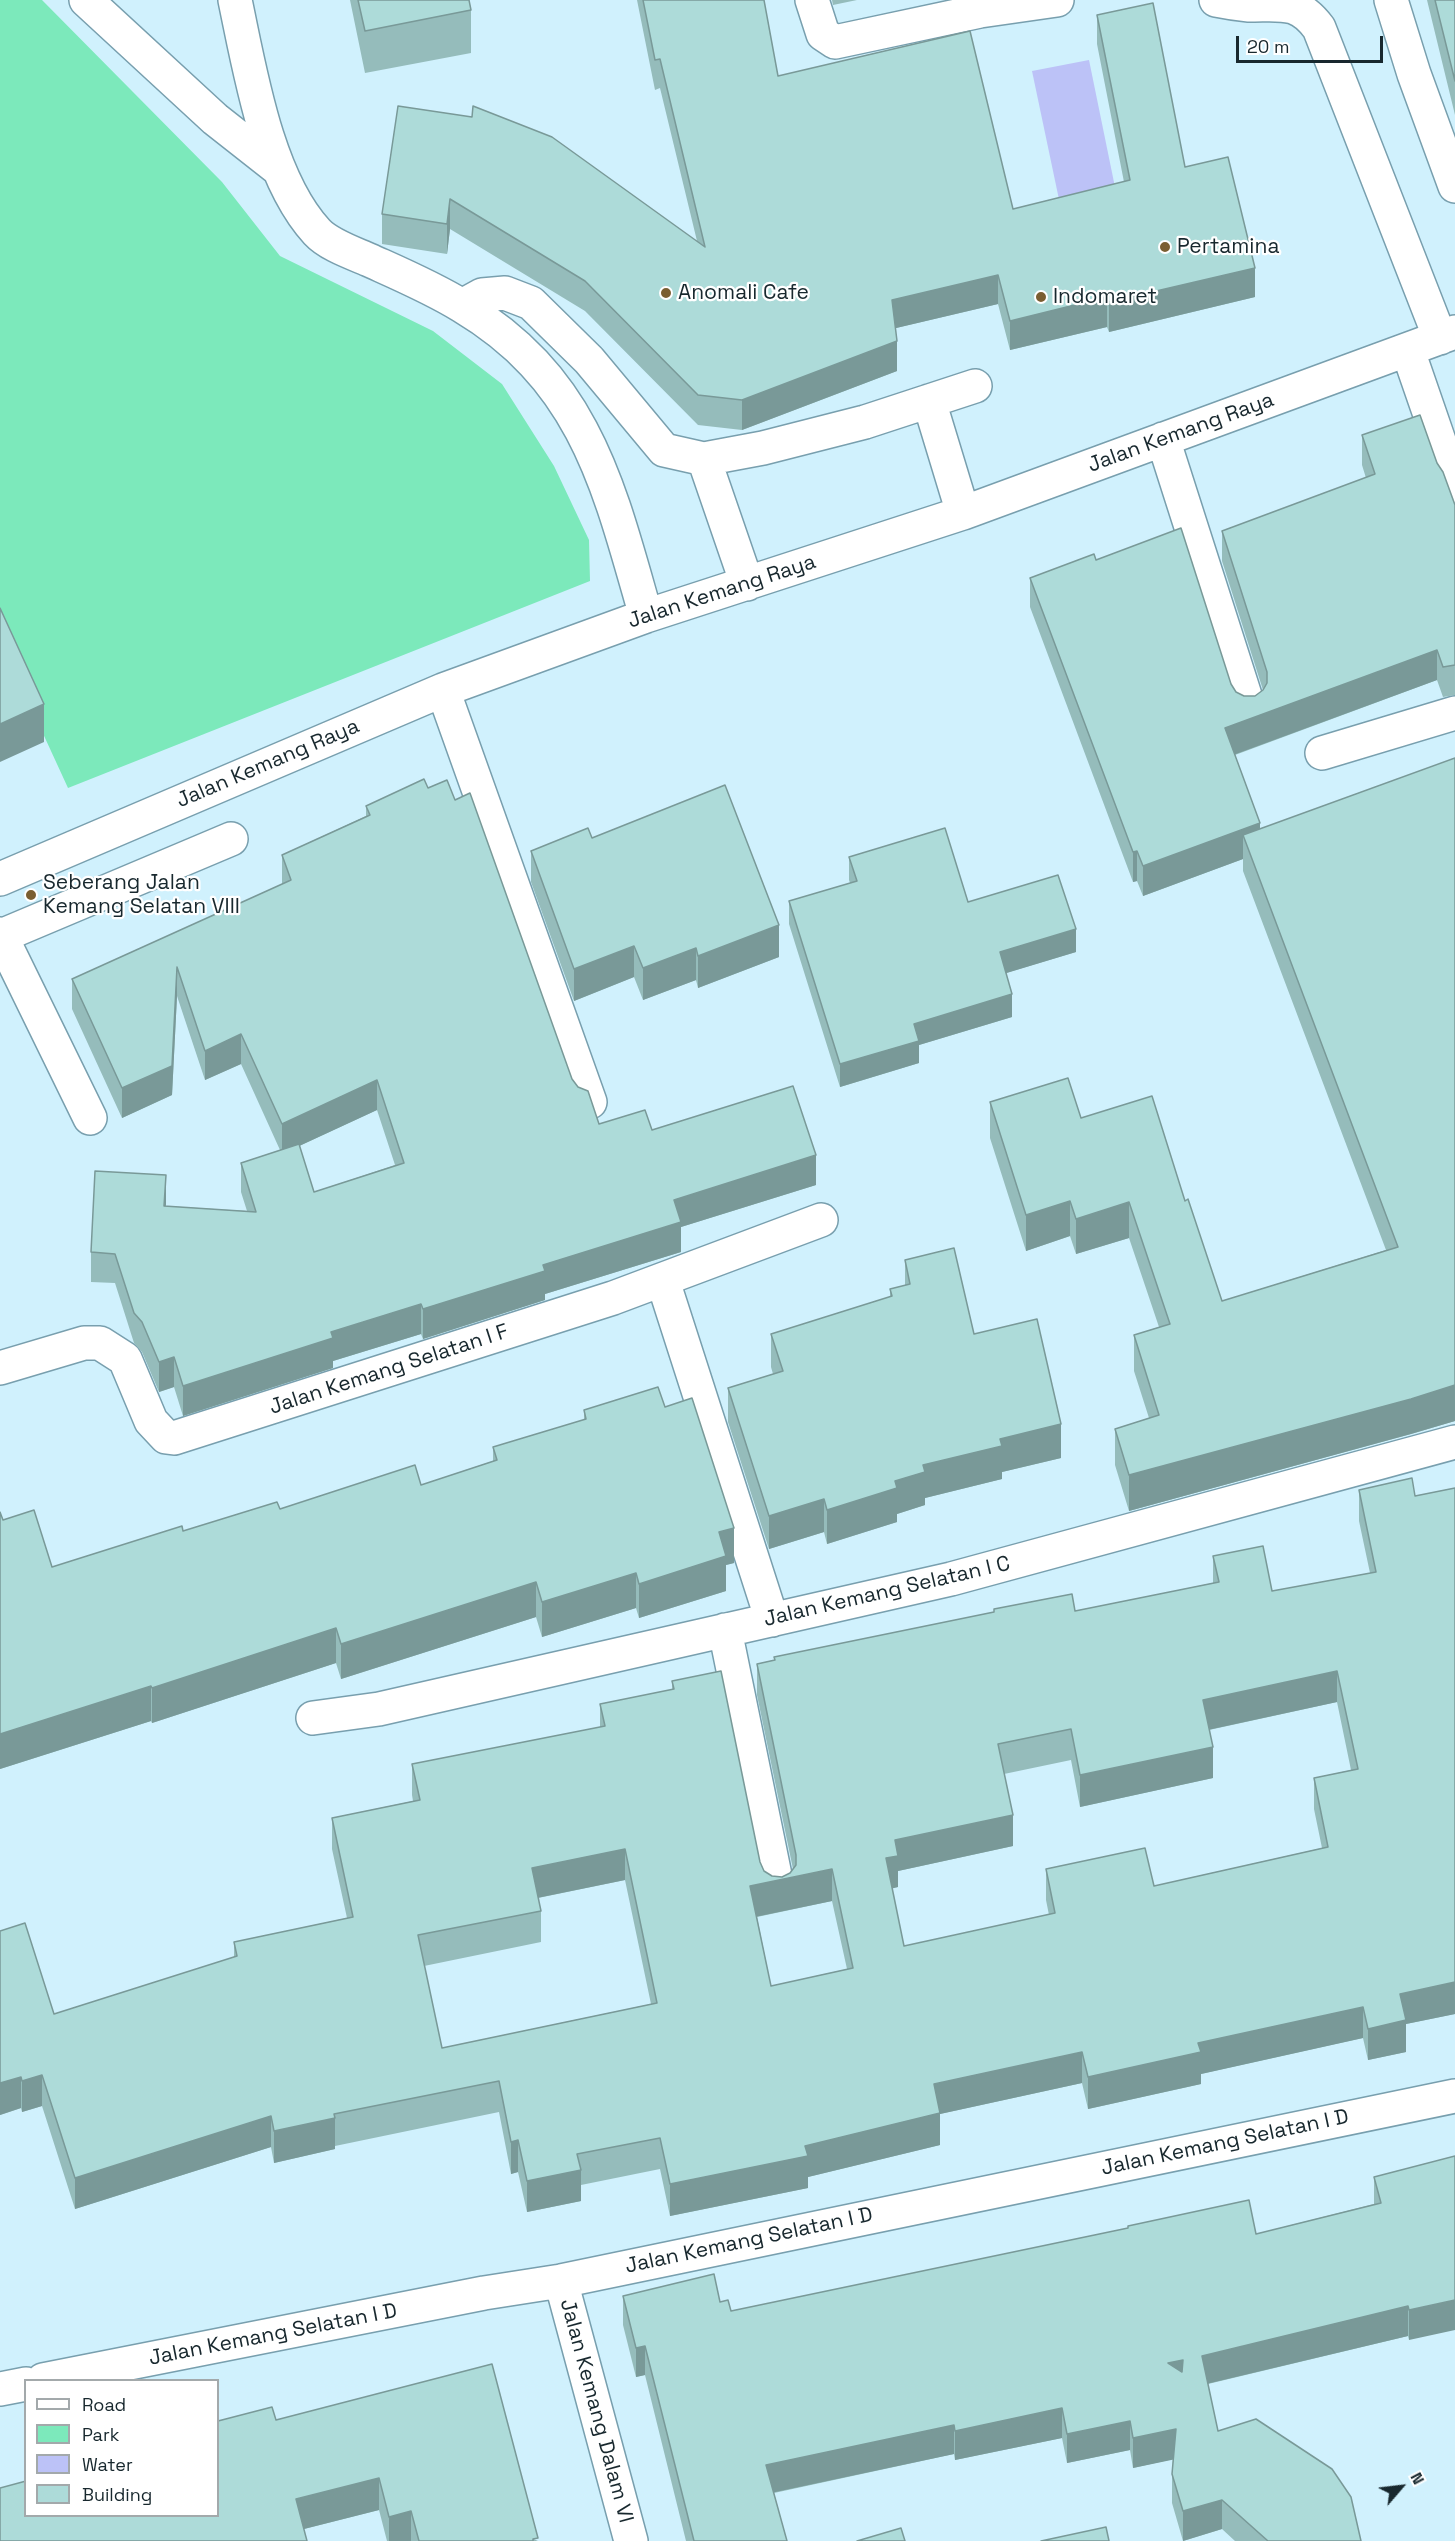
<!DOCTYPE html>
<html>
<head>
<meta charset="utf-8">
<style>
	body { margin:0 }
	#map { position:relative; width:1455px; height:2541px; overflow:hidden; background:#d0f1fd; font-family:"Space Grotesk",sans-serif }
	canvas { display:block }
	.legend { position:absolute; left:24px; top:2379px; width:195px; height:138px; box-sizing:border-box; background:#fff; border:2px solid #a3a9ab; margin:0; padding:8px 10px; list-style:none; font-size:18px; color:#18282e }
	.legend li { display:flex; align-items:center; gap:12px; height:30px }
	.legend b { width:30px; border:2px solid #a3a9ab }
	.north { position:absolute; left:1371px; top:2457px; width:60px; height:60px; -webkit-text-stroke:4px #fff; paint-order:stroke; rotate:62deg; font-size:16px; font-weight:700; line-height:24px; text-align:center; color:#18282e }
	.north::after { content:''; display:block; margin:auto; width:21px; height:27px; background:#18282e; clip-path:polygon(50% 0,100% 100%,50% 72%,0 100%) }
	.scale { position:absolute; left:1236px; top:36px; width:147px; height:27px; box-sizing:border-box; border:3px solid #18282e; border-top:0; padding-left:8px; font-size:18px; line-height:21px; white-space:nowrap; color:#18282e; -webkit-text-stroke:4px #fff; paint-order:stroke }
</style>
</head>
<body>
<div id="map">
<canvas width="1455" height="2541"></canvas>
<ul class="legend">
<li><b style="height:8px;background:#fff"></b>Road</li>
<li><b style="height:16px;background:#7ce9bb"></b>Park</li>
<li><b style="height:16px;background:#bcc2f7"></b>Water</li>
<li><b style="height:16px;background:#addbd9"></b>Building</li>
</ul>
<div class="north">N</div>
<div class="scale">20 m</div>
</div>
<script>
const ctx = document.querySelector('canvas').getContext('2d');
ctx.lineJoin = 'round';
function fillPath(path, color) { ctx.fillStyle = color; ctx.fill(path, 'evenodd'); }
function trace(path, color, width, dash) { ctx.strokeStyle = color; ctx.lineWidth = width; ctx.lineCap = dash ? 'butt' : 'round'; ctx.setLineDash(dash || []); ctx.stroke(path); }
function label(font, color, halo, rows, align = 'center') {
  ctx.font = font + ' "Space Grotesk",sans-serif'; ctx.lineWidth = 4.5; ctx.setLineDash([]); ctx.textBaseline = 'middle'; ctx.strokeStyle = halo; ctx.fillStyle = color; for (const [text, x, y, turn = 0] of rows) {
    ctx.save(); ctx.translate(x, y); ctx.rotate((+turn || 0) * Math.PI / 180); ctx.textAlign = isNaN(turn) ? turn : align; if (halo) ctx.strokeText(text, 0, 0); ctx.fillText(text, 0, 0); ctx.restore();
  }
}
fillPath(new Path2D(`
	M0,0h42l180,182 58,74 153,75 69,53 52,82 35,74 1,41 -522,207 -68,-148z`), '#7ce9bb');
fillPath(new Path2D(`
	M1089,60l28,137 -56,12 -29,-138z`), '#bcc2f7');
const minor = new Path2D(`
	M86,0l129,119 61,48
	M235,0c15,71 32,178 82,232 12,13 36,21 52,28 31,14 64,28 93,46 124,74 147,181 184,310
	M812,0l11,34 12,8 145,-31 77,-11
	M1216,0c10,2 23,4 33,5 34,0 49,-5 70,23l121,310
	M1391,0l23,74 41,112
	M462,306l20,-11 23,-2 26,10 58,57 75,90 40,9 59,-11 102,-26 110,-36
	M1408,351l47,136
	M929,401l34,112
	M1163,439l86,269
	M704,459l43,125
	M443,690l147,412
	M1322,753l133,-40
	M0,879l443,-189 203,-74 317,-103 492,-181
	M0,934l90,184
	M1,936l230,-97
	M663,1281l109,339
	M0,1368l84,-25h16l25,16 26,62 15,16 8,1 439,-140 208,-78
	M725,1630l53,260
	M313,1718l66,-9 572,-130 504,-137
	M561,2281l70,260
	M43,2380l441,-87 77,-12 894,-185
	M0,2389l26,-5`);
trace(minor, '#789fae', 36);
trace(minor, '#fff', 33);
fillPath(new Path2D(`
	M350,0h119l2,10v43l-106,20z
	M637,0h127l14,76 235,133 111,-27 -27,-138v-29l88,152 70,130 -146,35 -2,-5 -97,23 -12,-46 -102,24 1,43 -155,59 -44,-5 -113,-114 -135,-82 -3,25 -65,-10v-30l16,-108 299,135 -37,-153 -5,2z
	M832,0h25l-24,5z
	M1427,0h28v115z
	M1362,435l75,28 18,42v190l-12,2 -6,-17 -202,75 25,74 195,-71v663l-44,13 -282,77 -14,-46v-36l34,-11 -15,-47v-36l25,-8 -30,-89 -53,16 -6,-18 -44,15 -36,-113v-36l91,16 104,83 37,100 164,-51 -143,-379v-12l-100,37 -6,-15 -4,1 -103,-275v-29l66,-18 135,124 5,8 8,4h11l8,-6 -41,-129v-30l144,-53 -4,-13z
	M428,788l144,291 27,45 53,6 164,55 -135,42v25l-136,42v6l-122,39 -2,-5 -88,27v7l-150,48 -9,-29 -15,5 -17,-40 -8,-9 -19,-60 -24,-1v-30l75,-46 81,5 -6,-19v-29l39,-13 -39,-86 -36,16 -28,-84 -5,99 -50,23 -50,-109v-30l210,-95v-29l84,-39v-10zM377,1110l18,55 -81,27 -15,-46z
	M592,838l187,119 -81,31 -2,-8 -53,20 -9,-23 -60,24 -43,-119v-31z
	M849,857l119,45 108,50 -70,21 6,44 -93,28v18l-79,24 -51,-163v-23l61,-18 -1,-3z
	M905,1260l69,74 87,124 -59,14v7l-77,19v7l-28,9v8l-70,22 -3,-12 -55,17 -41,-127v-34l45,-14 -2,-7v-33l119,-37v-8l15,-3z
	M665,1407l69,156 -8,2v26l-87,27 -3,-10 -94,29 -6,-20 -195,62 -5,-16 -184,60 -1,-2 -151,48v-257l3,8 49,47 131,-36 97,-22 141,-24 72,-24v-14l91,-27v-10z
	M1455,1488v526l-49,10v28l-38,8 -5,-22 -162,36v10l-113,25 -6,-26 -142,31v31l-132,32v11l-138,28 -10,-47 -79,16v16l-54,11 -9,-40 -7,2 -12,-62 -164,34v3l-61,14 -3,-16 -196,62 -33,-103 -20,6 -1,-4 -21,7v-184l54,83 180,-57v-15l113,-24 -15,-69v-31l81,-17 -1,-6v-31l188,-37v-23l72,-14v-9l92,190 8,5 10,1 8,-4 3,-4 -36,-174v-31l17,-4v-3l220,-44v-4l81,2 138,-28v-27l59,35 98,-18 -11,-52v-31l56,6zM1337,1702l14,68 -37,8v31l8,39 -168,38 -108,-17v31l3,15 -145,31 -12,-58 6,-1v-16l115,-25 -9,-72 67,-14 9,47 133,-29 -4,-48zM625,1880l26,124 -209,44 -18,-82 117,-24v-31l-3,-13zM832,1901l15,68 -76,17 -14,-69z
	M1455,2156l-46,184 -1,-4 -200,48 10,47 143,110h-126l-13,-12 -39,12 -11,-38v-29l1,-15 -40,9 -3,-18 -63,13 -5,-25 -107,22 -1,-6 -180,39 13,48h-101l-41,-166 -9,2 -13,-52v-29l97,6 11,9 525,-77 118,-30v-27z
	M276,2420l262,121h-151l-8,-31 -75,19z`), '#95bcbb');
fillPath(new Path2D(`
	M450,199v30l-3,25v-30z
	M1255,268v29l-146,35v-30z
	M998,275v29l-106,25v-29z
	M1107,297v30l-97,23v-29z
	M897,341v30l-155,59v-30z
	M1437,650v30l-212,78v-30z
	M44,704v38l-44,20v-38z
	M1260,823v30l-17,-18v24l-100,37v-30z
	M1137,851v30l-4,1v-30z
	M779,925v32l-81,31v-32z
	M1076,929v23l-76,23v-23z
	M634,946v31l-60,24v-32z
	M696,948v32l-53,20v-32z
	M177,967v29l-5,99 -50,23v-30z
	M1012,994v23l-93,28v18l-79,24v-23l74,-40z
	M241,1034v30l-36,16v-29z
	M377,1080v30l-95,44v-30z
	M816,1155v30l-135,42v25l-136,42v6l-122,39v-30l120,-44 131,-65z
	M166,1175v29l-2,32v-30z
	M1070,1201v35l-44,15v-36z
	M1129,1202v36l-53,16v-35z
	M421,1304v30l-88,27v7l-150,48v-30l148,-54z
	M174,1357v30l-15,5v-30z
	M1455,1385v36l-44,13 -282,77v-36z
	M1061,1424v34l-59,14v7l-77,19v7l-28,9v8l-70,22v-34l68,-29 28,-16 77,-26z
	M824,1499v33l-55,17v-33z
	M734,1528v35l-8,2v26l-87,27v-34l80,-52z
	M636,1573v35l-94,29v-35z
	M536,1582v35l-195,62v-35z
	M336,1628v35l-184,60v-35z
	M1337,1671v31l-134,29v-31z
	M151,1686v35l-151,48v-35z
	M1213,1747v31l-133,29v-32z
	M1013,1815v31l-115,25v16l-12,3v-32l9,-18z
	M625,1849v31l-93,19v-31z
	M832,1869v32l-82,17v-32z
	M1455,1982v32l-49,10v28l-38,8v-31l32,-35z
	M1363,2007v31l-162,36v10l-113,25v-32l110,-34z
	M1082,2052v31l-142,31v31l-132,32v11l-138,28v-32l135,-38 129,-62z
	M42,2075v31l-20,6v-31z
	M21,2077v31l-21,7v-32z
	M271,2116v31l-196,62v-31z
	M335,2118v31l-61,14v-32z
	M518,2140v32l-7,2v-32z
	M581,2170v31l-54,11v-31z
	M1455,2300v30l-46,10v-30z
	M1408,2306v30l-206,49v-29z
	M645,2346v29l-9,2v-29z
	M1183,2360v29l-15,-26z
	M1062,2408v30l-107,22v-29z
	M1130,2421v29l-63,13v-29z
	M954,2425v29l-188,40v-29z
	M1176,2429v30l-43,9v-30z
	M379,2478v32l-83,21v-32z
	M1222,2500v29l-39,12v-30z
	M411,2511v30h-22v-24z`), '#799998');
const building = new Path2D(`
	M358,0h111l2,10 -106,21z
	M643,0h121l14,76 192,-45 43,178 117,-29 -33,-165 56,-12 32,164 43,-10 27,111 -146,34 -2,-5 -97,24 -12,-46 -106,25 5,41 -155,59 -44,-5 -113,-114 -135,-82 -3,25 -65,-10 16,-108 74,11 1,-11 79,31 153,110 -45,-188 -5,1z
	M1435,0h20v81z
	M1420,415l17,48 6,9 12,33v160l-12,2 -6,-17 -212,78 35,95 -117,43 -6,-15 -4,1 -103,-274 64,-24 2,6 85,-32 50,156 5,8 8,4h11l8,-6 4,-7v-11l-45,-141 153,-57 -13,-39z
	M0,608l44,96 -44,20z
	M1455,758v627l-44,14 -282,76 -14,-46 44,-14 -25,-80 36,-11 -41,-122 -53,17 -6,-18 -44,14 -36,-113 78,-24 13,40 71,-22 33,105 3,-2 34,102 176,-54 -155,-412z
	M424,779l4,9 19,-8 8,20 15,-7 102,286 6,8 10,4 11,33 46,-14 7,20 141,-44 23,69 -142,45 7,22 -138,43 2,6 -122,38 -2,-5 -90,28 2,6 -150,48 -9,-29 -15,5 -17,-40 -8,-9 -19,-59 -24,-2 4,-81 71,4 -2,31 92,6 -15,-49 58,-19 15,48 90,-29 -27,-83 -95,44 -41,-90 -36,17 -28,-84 -5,99 -50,22 -50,-109 219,-99 -9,-25 88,-40 -4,-9z
	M725,785l54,140 -81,31 -2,-8 -53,20 -9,-22 -60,23 -43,-118 57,-23 4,10z
	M945,828l23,74 90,-27 18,54 -76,23 12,42 -98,30 5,17 -79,23 -51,-163 68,-20 -8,-24z
	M954,1248l20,86 63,-15 24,105 -61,15 2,7 -79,19 2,7 -30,9 2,7 -70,22 -3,-11 -55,17 -41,-128 55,-17 -12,-37 121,-38 -2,-7 20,-5 -5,-24z
	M658,1387l7,20 27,-9 42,130 -15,4 7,24 -87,28 -3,-11 -94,29 -6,-20 -195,62 -5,-16 -184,60 -1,-2 -151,48v-222l3,8 31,-10 18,57 130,-41 1,5 94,-29 3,7 135,-44 6,20 76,-25 -4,-13 93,-28 -2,-9z
	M1412,1478l3,18 40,-8v494l-55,12 6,26 -38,9 -5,-22 -165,36 3,9 -113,25 -6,-25 -148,32 6,29 -135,33 3,10 -138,28 -10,-46 -83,16 4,16 -54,11 -9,-41 -7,2 -12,-61 -165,33 1,4 -61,13 -3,-15 -196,62 -33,-103 -20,6 -1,-4 -21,6v-152l25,-8 29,91 183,-58 -3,-14 119,-25 -21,-99 88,-18 -8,-36 193,-38 -5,-22 74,-15 -2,-8 49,-10 39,191 4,9 8,5 10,1 8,-4 6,-8v-10l-39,-191 18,-4 -1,-3 220,-45v-3l78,-15 3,17 144,-29 -6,-26 50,-10 9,45 104,-19 -17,-82zM1337,1671l21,98 -44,9 14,69 -174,39 -9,-38 -99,21 9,44 -151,33 -18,-88 12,-2 -3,-16 118,-25 -15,-71 73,-15 9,46 133,-28 -10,-47zM625,1849l32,154 -215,45 -24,-113 123,-24 -9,-43zM832,1869l21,99 -82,18 -21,-100z
	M1455,2156v144l-46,10 -1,-4 -206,50 16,75 38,-12 76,50 19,28 10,44h-93l-46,-41 -39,11 -11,-37 4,-45 -43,9 -3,-17 -63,13 -5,-26 -107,23 -1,-6 -188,40 21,76h-93l-49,-195 -9,2 -13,-52 91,-22 6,28 8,-2 3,11 397,-83v-2l121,-26 7,34 125,-31 -7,-26zM1183,2360l-1,12 -14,-9z
	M492,2364l46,174 -5,1v2h-114l-8,-30 -22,6 -10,-39 -83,21 11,42h-307v-53l26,-7v35h192v-95l54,-14 4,13z
	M1106,2527l3,14h-68z
	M901,2528l4,13h-48z`);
fillPath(building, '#addbd9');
trace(building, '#799998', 1.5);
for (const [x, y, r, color] of [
	[1165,247,6,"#7a5e31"],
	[666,293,6,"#7a5e31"],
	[1041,297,6,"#7a5e31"],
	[31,895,6,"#7a5e31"]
]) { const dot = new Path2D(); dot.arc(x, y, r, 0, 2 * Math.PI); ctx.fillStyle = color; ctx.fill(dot); trace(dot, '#fff', 2); }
label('21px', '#18282e', '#fff', [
	["Pertamina",1177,247],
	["Anomali Cafe",678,293],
	["Indomaret",1053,297],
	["Seberang Jalan",43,883],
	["Kemang Selatan VIII",43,907]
], 'left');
label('21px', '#18282e', '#fff', [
	["Jalan Kemang Raya",1181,433,-20],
	["Jalan Kemang Raya",722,592,-18],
	["Jalan Kemang Raya",268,764,-23],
	["Jalan Kemang Selatan I F",389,1370,-18],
	["Jalan Kemang Selatan I C",887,1592,-13],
	["Jalan Kemang Selatan I D",1225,2143,-12],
	["Jalan Kemang Selatan I D",749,2241,-12],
	["Jalan Kemang Selatan I D",273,2335,-11],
	["Jalan Kemang Dalam VI",596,2411,75]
]);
</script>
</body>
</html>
